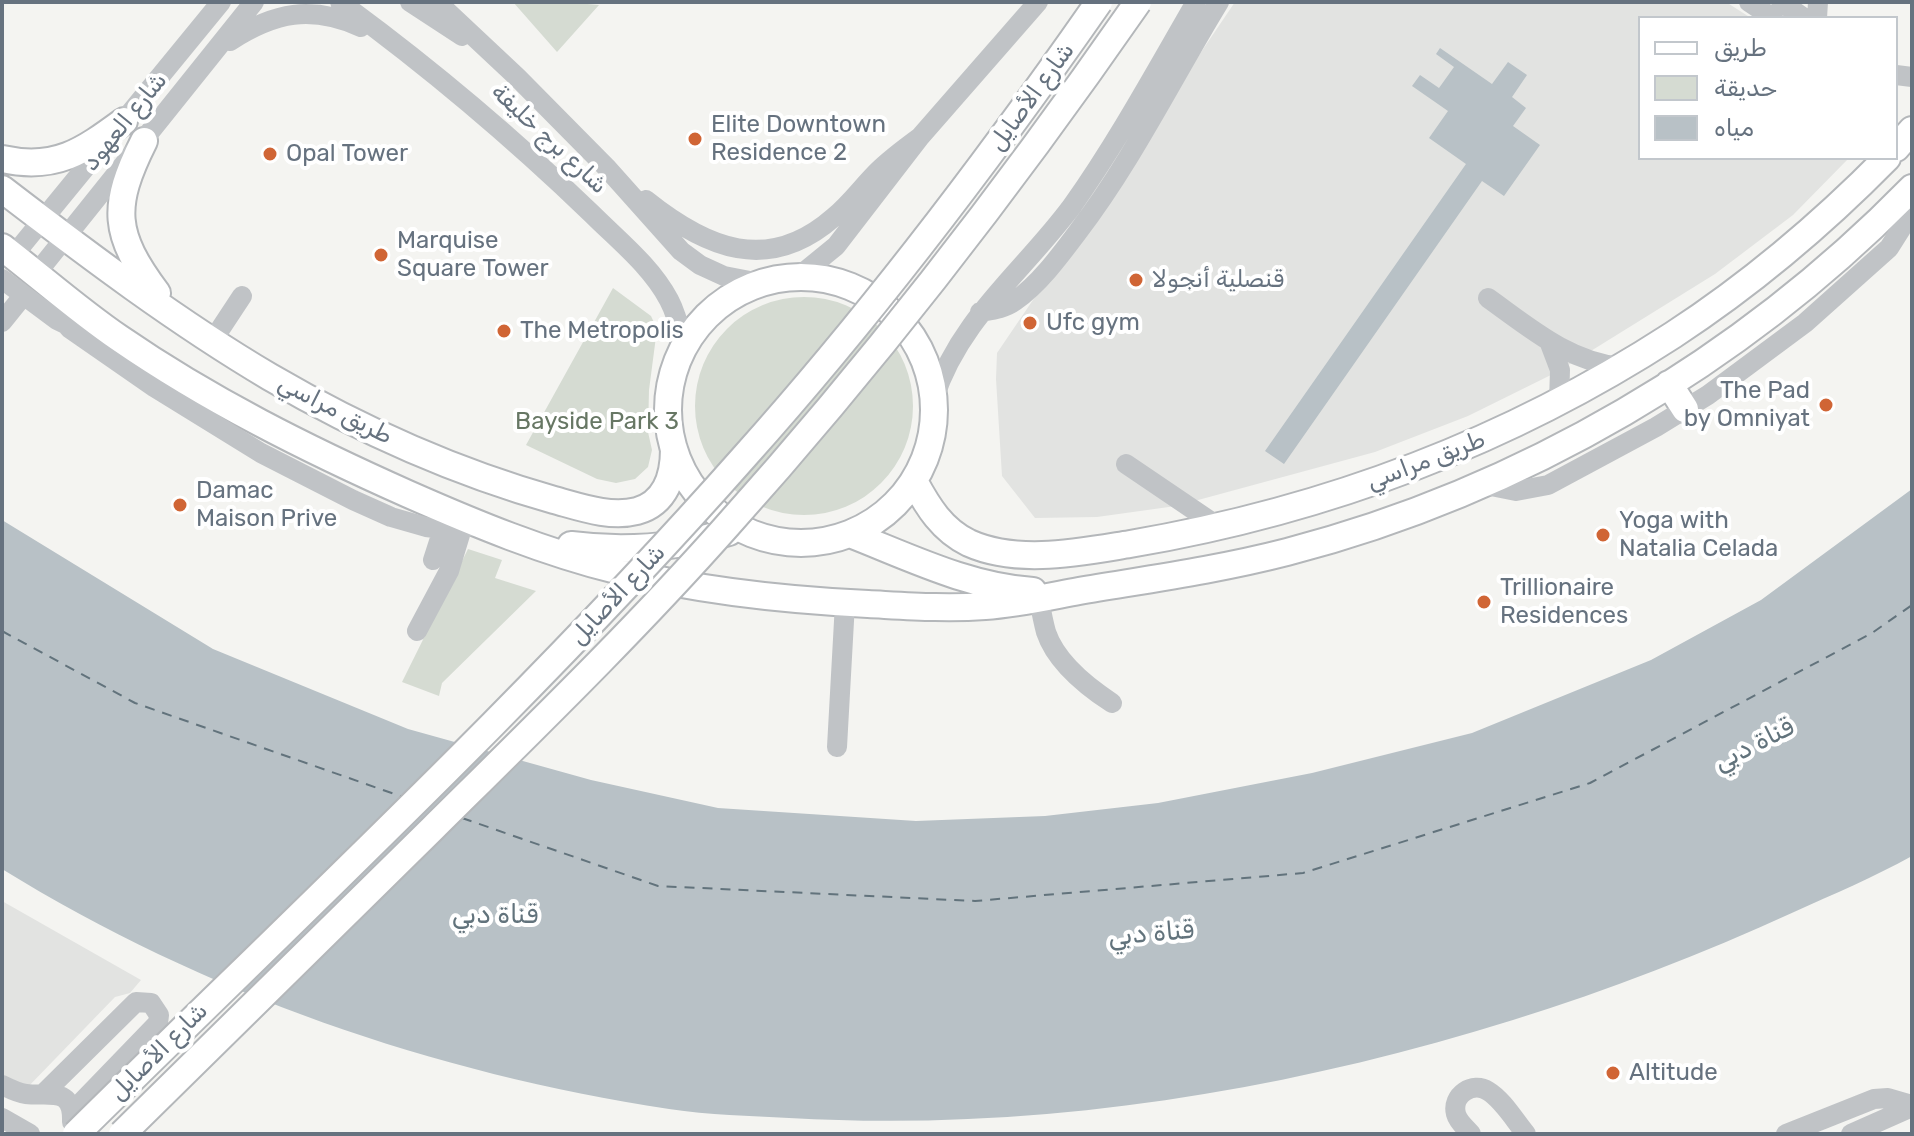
<!DOCTYPE html>
<html>
<head>
<meta charset="utf-8">
<style>
	body { margin:0 }
	#map { position:relative; width:1914px; height:1136px; overflow:hidden; background:#f4f4f1; font-family:Rubik,"Noto Sans Arabic",sans-serif }
	canvas { display:block }
	.frame { position:absolute; inset:0; border:4px solid #66727f; pointer-events:none }
	.legend { position:absolute; left:1638px; top:16px; width:260px; height:144px; box-sizing:border-box; background:#fff; border:2px solid #c2c7cc; margin:0; padding:10px 14px; list-style:none; font-size:24px; color:#66727f }
	.legend li { display:flex; align-items:center; gap:16px; height:40px }
	.legend b { width:40px; border:2px solid #c2c7cc }
</style>
</head>
<body>
<div id="map">
<canvas width="1914" height="1136"></canvas>
<div class="frame"></div>
<ul class="legend">
<li><b style="height:10px;background:#fff"></b>طريق</li>
<li><b style="height:22px;background:#d5dbd2"></b>حديقة</li>
<li><b style="height:22px;background:#b8c1c6"></b>مياه</li>
</ul>
</div>
<script>
const ctx = document.querySelector('canvas').getContext('2d');
ctx.lineJoin = 'round';
function fillPath(path, color) { ctx.fillStyle = color; ctx.fill(path, 'evenodd'); }
function trace(path, color, width, dash) { ctx.strokeStyle = color; ctx.lineWidth = width; ctx.lineCap = dash ? 'butt' : 'round'; ctx.setLineDash(dash || []); ctx.stroke(path); }
function label(font, color, halo, rows, align = 'center') {
  ctx.font = font + ' Rubik,"Noto Sans Arabic",sans-serif'; ctx.lineWidth = 8; ctx.setLineDash([]); ctx.textBaseline = 'middle'; ctx.strokeStyle = halo; ctx.fillStyle = color; for (const [text, x, y, turn = 0] of rows) {
    ctx.save(); ctx.translate(x, y); ctx.rotate((+turn || 0) * Math.PI / 180); ctx.textAlign = isNaN(turn) ? turn : align; if (halo) ctx.strokeText(text, 0, 0); ctx.fillText(text, 0, 0); ctx.restore();
  }
}
fillPath(new Path2D(`
	M1235,2h491l25,16h-111v140h209l-56,57 -78,59 -158,98 -89,44 -93,36 -199,54 -79,11 -62,1 -33,-42 -6,-97 1,-26z
	M2,901l139,79 -11,13 -15,4 -89,92 -24,-12z`), '#e2e3e1');
fillPath(new Path2D(`
	M513,2h52l34,3 -42,47z
	M613,288l38,28 6,13 -8,61 -1,42 4,18 -4,17 -13,12 -19,4 -19,-4 -71,-34z
	M695 406a109 109 0 1 1 218 0a109 109 0 1 1-218 0Z
	M468,549l34,11 -7,18 41,13 -94,92 -3,13 -37,-14z`), '#d5dbd2');
fillPath(new Path2D(`
	M1440,48l52,36 16,-22 19,13 -15,22 14,11 -13,18 27,19 -36,51 -22,-15 -198,283 -19,-13 201,-287 -37,-26 19,-27 -36,-25 8,-11 19,13 15,-21 -18,-13z
	M1912,489v367c-38,21 -78,38 -118,56 -92,42 -185,78 -281,108 -234,73 -479,112 -724,98 -39,-2 -80,-3 -120,-9 -236,-36 -464,-115 -667,-240v-349l211,129 195,80 183,51 127,28 198,13 129,-5 113,-13 154,-30 160,-40 179,-73 110,-60z`), '#b8c1c6');
trace(new Path2D(`
	M2,631l133,72 268,94
	M462,818l196,68 317,15 328,-28 287,-90 282,-150 40,-28`), '#62737c', 2, [10, 8]);
const major = new Path2D(`
	M144,141c-33,66 -31,93 13,152
	M1896,148l16,-18
	M2,159c54,12 81,-8 122,-38
	M2,189c86,66 175,133 268,188 89,52 185,95 284,123 26,7 56,18 83,11 29,-8 37,-36 37,-62
	M2,247c39,30 76,63 117,91 90,62 188,111 289,156 68,30 136,58 208,76 83,21 168,30 252,34 39,2 78,5 117,2 32,-2 62,-9 94,-15 71,-12 138,-21 208,-39 235,-61 456,-191 625,-364
	M668 410a133 133 0 1 1 266 0a133 133 0 1 1-266 0Z
	M1669,384l16,25
	M914,481c14,26 28,49 55,62 49,22 111,9 161,1 194,-33 378,-102 543,-209 78,-51 149,-111 214,-177
	M850,534c59,23 119,53 183,57
	M571,545c54,7 106,3 158,-13`);
trace(major, '#b4b7ba', 30);
trace(new Path2D(`
	M340,2c89,65 172,135 252,212 26,26 59,52 77,86 8,15 11,30 15,46
	M410,2l52,34
	M437,2l80,75 89,90 75,84 19,14 24,11 31,6
	M1749,2l24,16
	M1781,2l23,16
	M1817,18l1,-16
	M230,41c45,-29 81,-36 131,-14
	M1896,75l16,2
	M646,200c60,48 122,75 188,17 16,-13 28,-30 43,-45 13,-13 28,-24 43,-35
	M13,256l208,-254
	M36,274l218,-272
	M798,277l38,-31 84,-109 118,-135
	M2,279l55,41 25,12
	M1488,298c42,30 81,64 133,69
	M980,312c12,-2 24,-3 35,-11 24,-17 44,-44 62,-68 55,-72 95,-154 142,-231
	M2,322l21,-26
	M69,328l85,59 107,66 92,47 38,17 35,10 17,2 36,-4
	M213,340l29,-44
	M1549,341l11,29 -1,32
	M934,398c26,-80 90,-127 138,-192 46,-65 84,-135 124,-204
	M1126,464l93,63
	M1481,484l35,7 32,-6 108,-58 52,-32 97,-72 84,-75 12,-19 4,-34
	M433,560l10,-31
	M1039,599c2,11 4,22 7,33 10,30 40,54 66,71
	M417,631l32,-60 13,-43
	M837,747l8,-144
	M2,1085c8,4 16,8 24,9 24,3 47,-8 46,28
	M44,1093l92,-91 15,1 8,12 -1,8 -86,89
	M2,1118l28,16
	M1471,1134c-5,-6 -13,-12 -15,-20 -5,-19 17,-33 32,-23 15,9 27,30 38,43
	M1786,1134l88,-35 14,-1 24,7
	M1851,1134l61,-27`), '#c0c3c6', 20);
trace(major, '#fff', 26);
const majorBridge = new Path2D(`
	M76,1134c226,-223 459,-440 669,-678 128,-143 244,-296 354,-454
	M122,1134c104,-102 208,-204 311,-306 100,-99 201,-197 294,-302 149,-166 284,-341 411,-524`);
trace(majorBridge, '#b4b7ba', 30, []);
trace(majorBridge, '#fff', 26);
for (const [x, y, r, color] of [
	[695,139,8,"#d06535"],
	[270,154,8,"#d06535"],
	[381,255,8,"#d06535"],
	[1136,280,8,"#d06535"],
	[1030,323,8,"#d06535"],
	[504,331,8,"#d06535"],
	[1826,405,8,"#d06535"],
	[180,505,8,"#d06535"],
	[1603,535,8,"#d06535"],
	[1484,602,8,"#d06535"],
	[1613,1073,8,"#d06535"]
]) { const dot = new Path2D(); dot.arc(x, y, r, 0, 2 * Math.PI); ctx.fillStyle = color; ctx.fill(dot); trace(dot, '#fff', 3); }
label('24px', '#66727f', '#fff', [
	["شارع الأصايل",1032,97,-54],
	["شارع العهود",125,122,-51],
	["شارع برج خليفة",549,139,43],
	["طريق مراسي",335,410,27],
	["طريق مراسي",1426,461,-21],
	["شارع الأصايل",618,595,-47],
	["شارع الأصايل",159,1052,-45]
]);
label('24px', '#66727f', '#fff', [
	["Elite Downtown",711,125],
	["Residence 2",711,153],
	["Opal Tower",286,154],
	["Marquise",397,241],
	["Square Tower",397,269],
	["قنصلية أنجولا",1152,280],
	["Ufc gym",1046,323],
	["The Metropolis",520,331],
	["The Pad",1810,391,"right"],
	["by Omniyat",1810,419,"right"],
	["Damac",196,491],
	["Maison Prive",196,519],
	["Yoga with",1619,521],
	["Natalia Celada",1619,549],
	["Trillionaire",1500,588],
	["Residences",1500,616],
	["Altitude",1629,1073]
], 'left');
label('24px', '#677764', '#fff', [
	["Bayside Park 3",597,422]
]);
label('italic 26px', '#62737c', '#fff', [
	["قناة دبي",1754,745,-27],
	["قناة دبي",495,915],
	["قناة دبي",1151,934,-5]
]);
</script>
</body>
</html>
